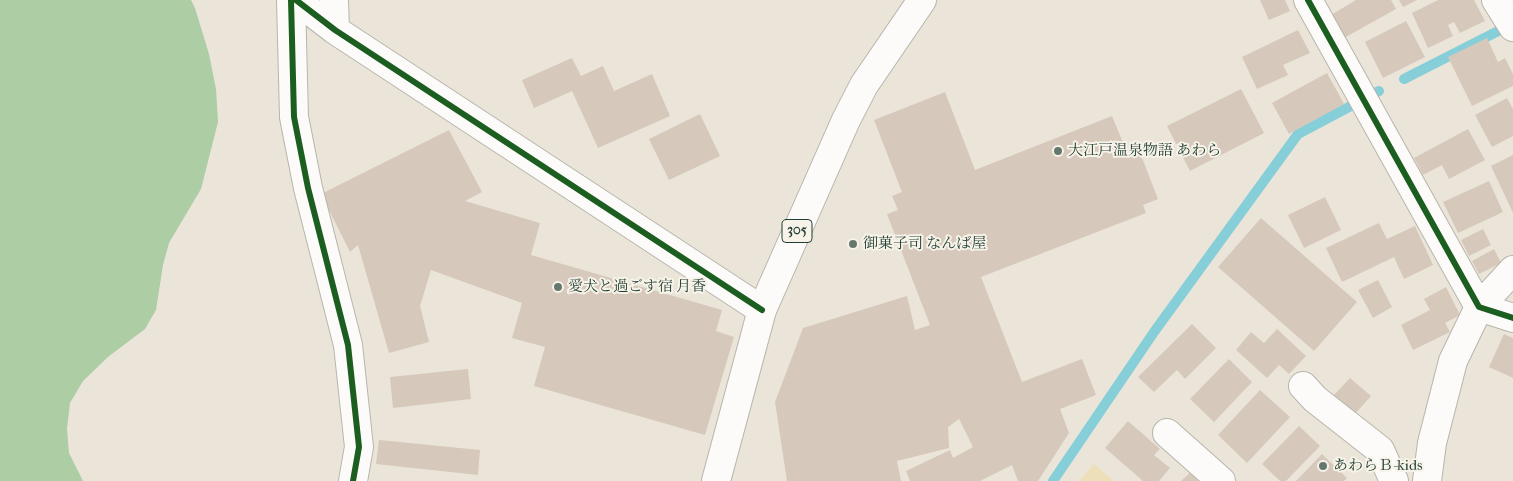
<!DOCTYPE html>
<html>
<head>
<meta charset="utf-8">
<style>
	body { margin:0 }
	canvas { display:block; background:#ebe5d9 }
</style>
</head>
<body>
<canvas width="1513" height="481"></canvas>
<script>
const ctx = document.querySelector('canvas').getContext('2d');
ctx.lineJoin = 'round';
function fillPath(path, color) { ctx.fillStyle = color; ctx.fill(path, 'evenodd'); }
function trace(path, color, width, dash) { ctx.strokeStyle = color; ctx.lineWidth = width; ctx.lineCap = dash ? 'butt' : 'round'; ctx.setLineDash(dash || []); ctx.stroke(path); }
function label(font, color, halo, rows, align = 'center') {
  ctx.font = font + ' "IM FELL French Canon","Noto Serif JP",serif'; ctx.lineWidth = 4; ctx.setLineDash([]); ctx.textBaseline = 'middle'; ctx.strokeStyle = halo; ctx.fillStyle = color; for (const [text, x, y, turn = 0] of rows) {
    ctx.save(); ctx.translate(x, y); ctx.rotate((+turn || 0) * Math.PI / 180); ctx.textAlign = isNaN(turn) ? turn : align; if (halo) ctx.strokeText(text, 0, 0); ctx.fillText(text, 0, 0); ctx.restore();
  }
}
fillPath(new Path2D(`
	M0,0h191l4,8 14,46 7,35 2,33 -17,67 -32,54 -6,22 -7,45 -11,19 -37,28 -25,24 -13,22 -3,26 2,24 14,28h-83z`), '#adcda5');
fillPath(new Path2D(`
	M1094,464l20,17h-35z`), '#eddfb9');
trace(new Path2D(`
	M1404,79l106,-54
	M1053,481l101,-149 144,-198 81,-43`), '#87cfd8', 10);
fillPath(new Path2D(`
	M1260,0h25l5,11 -21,9z
	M1356,0h35l5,9 -52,29 -13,-23z
	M1399,0h18l-14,7z
	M1438,0h36l11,21 -25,12 -6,-11 -6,3 5,11 -25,12 -16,-35z
	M1406,21l19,36 -42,21 -18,-36z
	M1298,30l12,23 -27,12 5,10 -31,14 -15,-32z
	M1487,38l11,24 7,-4 8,16v12l-41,20 -24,-49z
	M572,58l9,18 22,-10 11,25 38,-17 18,42 -72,32 -26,-57 -38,17 -12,-28z
	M1327,73l17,31 -55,30 -17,-31z
	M1241,89l23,44 -74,38 -23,-45z
	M945,92l30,78 137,-54 14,34 11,-5 21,54 -15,6 3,8 -165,64 41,105 60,-23 14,36 -36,14 9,24 -31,48h-20l-6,-16 -32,16h-70l-4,-10 44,-21 3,8 20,-11 -14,-28 -11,8 1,21 -52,13 4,20h-114l-12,-79 28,-74 104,-32 8,34 15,-5 -43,-111 11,-4 -6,-14 10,-4 -28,-72z
	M1507,98l6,11v27l-21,11 -17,-32z
	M700,114l20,42 -51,24 -20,-41z
	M1468,129l17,31 -36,19 -7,-14 -19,10 -9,-17z
	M449,130l33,62 -17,9 75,22 -9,32 191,55 -6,21 18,6 -29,98 -171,-49 11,-39 -33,-9 10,-35 -91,-33 -11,36 9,36 -40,11 -31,-108 -8,7 -29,-58z
	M1513,155v58l-22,-47z
	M1489,181l14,31 -45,21 -15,-31z
	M1325,197l16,33 -37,18 -16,-33z
	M1261,218l96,84 -43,49 -96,-84z
	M1379,223l8,16 28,-13 18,39 -29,14 -10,-22 -52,25 -16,-34z
	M1483,229l8,16 -22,11 -8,-16z
	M1494,249l7,14 -22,11 -7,-13z
	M1378,280l14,27 -19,11 -15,-28z
	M1446,287l14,28 -15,8 5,9 -37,18 -12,-25 29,-15 -6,-11z
	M1192,324l24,24 -31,31 -8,-9 -23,22 -16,-15z
	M1277,329l29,27 -17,18 -10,-9 -12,13 -31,-28 15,-18 13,11z
	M1504,334l9,4v40l-24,-11z
	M1229,359l23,23 -38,40 -24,-23z
	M468,369l3,30 -78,9 -3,-31z
	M1350,378l21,18 -17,19 -21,-19z
	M1260,390l30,27 -43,46 -29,-28z
	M1128,421l32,28 -6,6 16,13 -11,13h-16l-38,-33z
	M1299,426l21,20 -34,35h-6l-18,-17z
	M379,440l101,10 -2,25 -102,-11z
	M1322,454l25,24 -3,3h-48z
	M1190,473l8,8h-17z`), '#d6c8bb');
const minor = new Path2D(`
	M291,0l3,117 14,71 40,157 11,102 -6,34
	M296,0l39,30 427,280
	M334,0l1,30
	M1308,0l171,307 34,11
	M1496,0l17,27
	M1303,386l12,13 65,51 14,31
	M1167,433l54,48
	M1427,481l5,-38 21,-82 26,-54 34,-37`);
const highway = new Path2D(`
	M716,481l46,-171 84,-190 18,-35 58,-85`);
trace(minor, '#b6b5ac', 30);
trace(highway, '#b6b5ac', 30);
trace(minor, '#fcfbf9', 28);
trace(highway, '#fcfbf9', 28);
trace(new Path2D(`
	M291,0l3,117 14,71 40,157 11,102 -6,34
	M296,0l39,30 427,280
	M1308,0l171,307 34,11`), '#1b5e20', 6);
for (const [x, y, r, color] of [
	[1058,151,5,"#66786e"],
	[853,244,5,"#66786e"],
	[558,287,5,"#66786e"],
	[1323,466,5,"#66786e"]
]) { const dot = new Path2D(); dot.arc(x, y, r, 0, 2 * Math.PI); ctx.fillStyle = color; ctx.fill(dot); trace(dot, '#f7f3e8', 2); }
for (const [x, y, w] of [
	[797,231,30]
]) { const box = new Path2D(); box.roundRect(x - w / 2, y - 11.5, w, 23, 4); ctx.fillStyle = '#f7f3e8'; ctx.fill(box); trace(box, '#1f3d34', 1); }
label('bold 14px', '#1f3d34', null, [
	["305",797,231]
]);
label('15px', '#1f3d34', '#f7f3e8', [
	["大江戸温泉物語 あわら",1068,151],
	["御菓子司 なんば屋",863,244],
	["愛犬と過ごす宿 月香",568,287],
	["あわらＢ-kids",1333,466]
], 'left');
</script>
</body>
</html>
